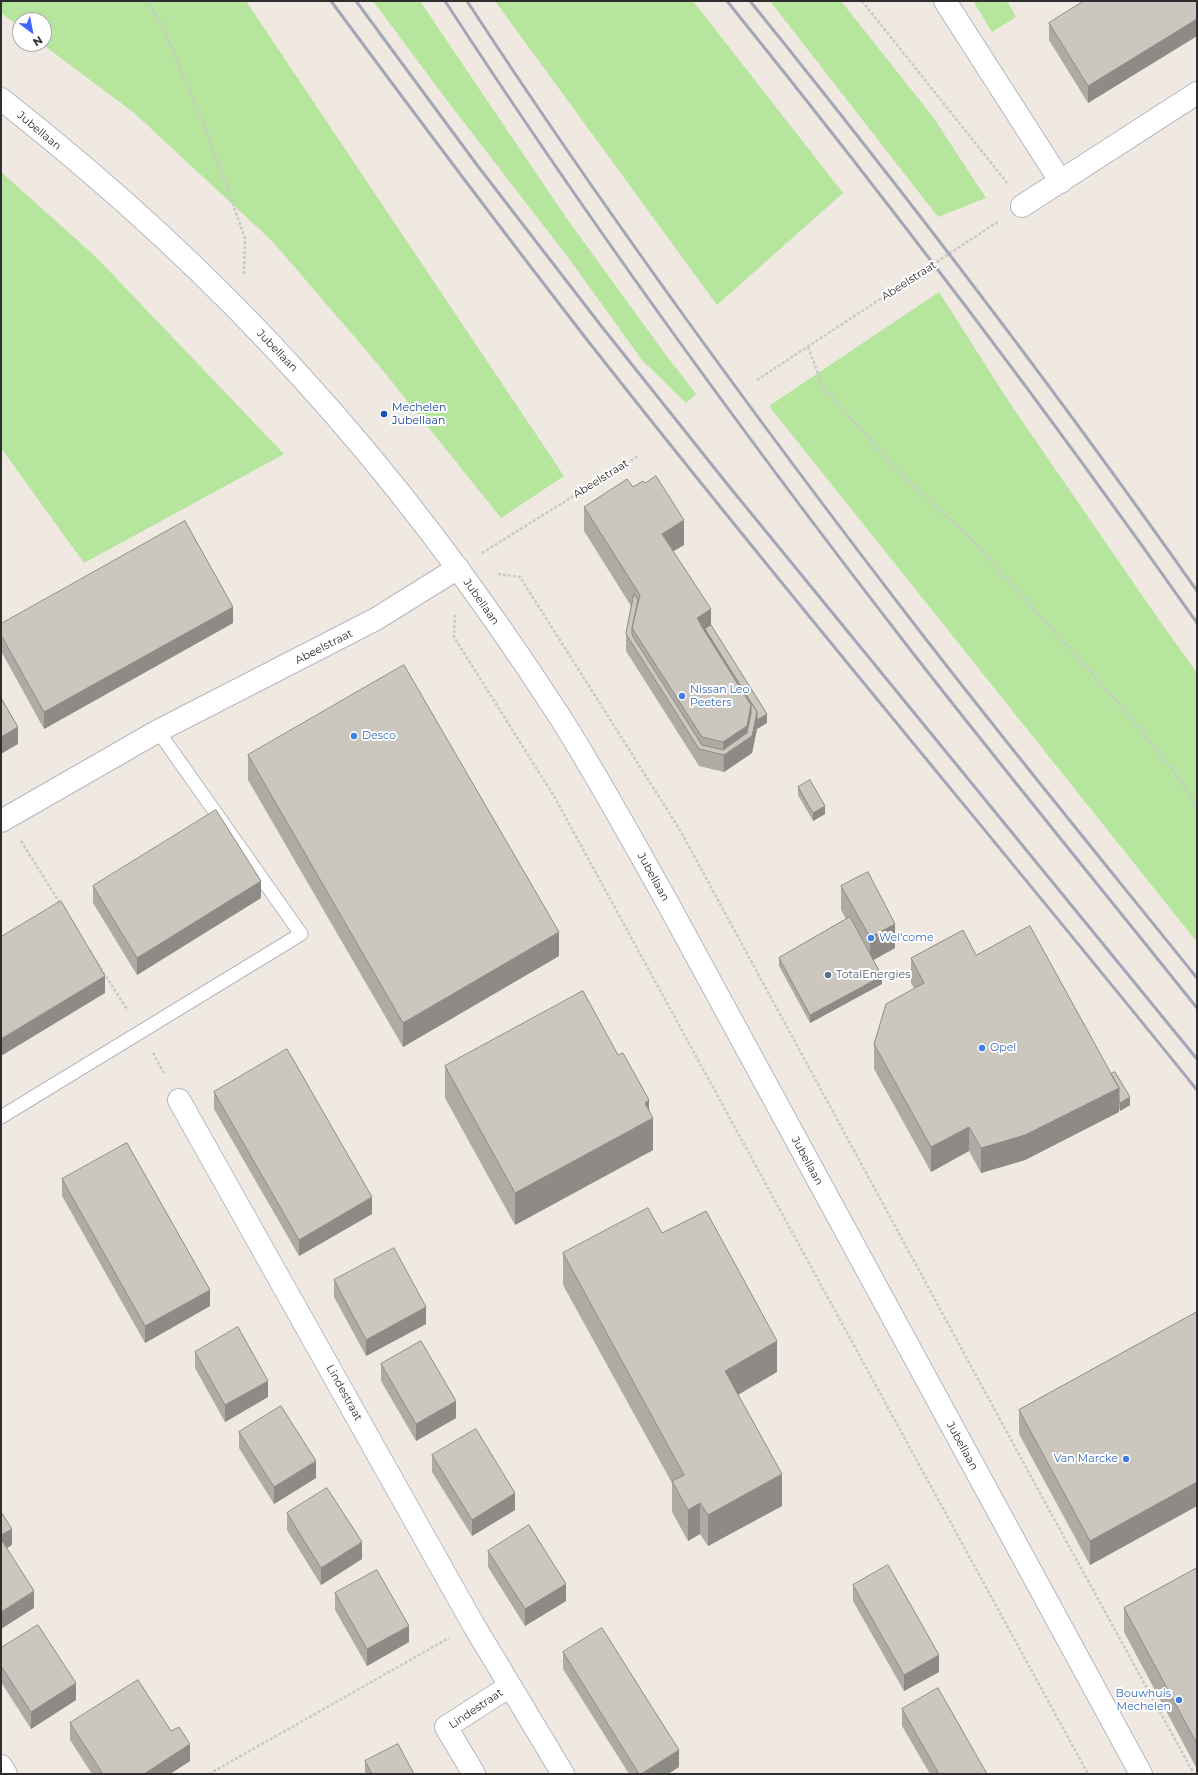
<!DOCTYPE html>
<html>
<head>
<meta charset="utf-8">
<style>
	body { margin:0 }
	#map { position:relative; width:1198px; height:1775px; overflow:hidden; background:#efe9e1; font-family:Montserrat,sans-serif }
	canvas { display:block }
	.frame { position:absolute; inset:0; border:2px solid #2e2e2e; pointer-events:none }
	.north { position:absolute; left:12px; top:12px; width:40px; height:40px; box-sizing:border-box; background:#fff; border:1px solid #ababab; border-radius:50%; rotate:148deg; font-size:11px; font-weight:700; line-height:16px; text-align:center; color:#2e2e2e }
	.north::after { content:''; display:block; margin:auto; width:14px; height:18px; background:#4264fb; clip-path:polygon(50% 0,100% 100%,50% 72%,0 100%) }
</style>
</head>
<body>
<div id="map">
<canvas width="1198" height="1775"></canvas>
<div class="frame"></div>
<div class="north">N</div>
</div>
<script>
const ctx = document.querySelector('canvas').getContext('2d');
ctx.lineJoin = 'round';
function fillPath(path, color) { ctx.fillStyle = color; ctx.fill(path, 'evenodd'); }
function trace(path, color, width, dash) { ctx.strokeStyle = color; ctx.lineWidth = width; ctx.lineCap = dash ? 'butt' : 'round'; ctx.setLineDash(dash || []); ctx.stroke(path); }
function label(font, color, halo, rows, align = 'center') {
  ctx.font = font + ' Montserrat,sans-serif'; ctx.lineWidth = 4; ctx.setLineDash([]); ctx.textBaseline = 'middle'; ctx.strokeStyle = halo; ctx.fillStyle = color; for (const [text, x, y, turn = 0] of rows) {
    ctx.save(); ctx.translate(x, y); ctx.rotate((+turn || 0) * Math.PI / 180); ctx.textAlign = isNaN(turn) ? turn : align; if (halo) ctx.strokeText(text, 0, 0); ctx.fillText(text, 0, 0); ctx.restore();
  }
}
fillPath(new Path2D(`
	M1,1h245l318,475 -63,42 -125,-156 -103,-120 -140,-130 -91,-68h2v-24h-24v7l-19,-14z
	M373,1h47l145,215 98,135 33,43 -10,9 -44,-43 -72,-100 -121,-157z
	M495,1h198l150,192 -126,112z
	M770,1h71l92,116 53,81 -48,19z
	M973,1h34l9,16 -24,15z
	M1,172l94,84 189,198 -200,109 -83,-115z
	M939,292l70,110 148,215 40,56v269l-428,-536z`), '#b6e59e');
const lane = new Path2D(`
	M1,1117l300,-183 -143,-203`);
const street = new Path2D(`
	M945,1l116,181
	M1022,206l175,-113
	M1,821l157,-90 218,-112 82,-51
	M179,1100l294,524 90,150
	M1,1766l5,8
	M474,1774l-28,-47 64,-41`);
const secondary = new Path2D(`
	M1,99c107,84 210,178 301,279 96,105 181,220 258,339 38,60 71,121 106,183l475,874`);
trace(lane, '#b4b7c1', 15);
trace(street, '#b4b7c1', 24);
trace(secondary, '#b4b7c1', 24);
trace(new Path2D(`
	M147,1l16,26 44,105 38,106 -1,37
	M862,1l145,182
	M808,347l15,40 75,84 71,66 56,62 96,107 53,66 23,34
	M757,380l242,-159
	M482,553l156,-97
	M498,574l22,3 160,253 361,665 153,279
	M455,615l-1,22 101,161 533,976
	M21,841l40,64
	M90,951l38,60
	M153,1053l12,22
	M209,1774l240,-136`), '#c9c9c9', 2.5, [3, 2]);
trace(lane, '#fff', 13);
trace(street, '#fff', 22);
trace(secondary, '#fff', 22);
trace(new Path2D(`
	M331,1c85,115 170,228 257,340 199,253 407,499 609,749
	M356,1l121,164 125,162 126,158 469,574
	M445,1c145,223 301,437 464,647 94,121 192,240 288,360
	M467,1c143,219 298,430 458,637 89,115 181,227 272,340
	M727,1c163,202 320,409 470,622
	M750,1c155,192 305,388 447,590`), '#a3a6b8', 3);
fillPath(new Path2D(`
	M1197,1v35l-109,67 -39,-63v-17z
	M633,487l51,58 -11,6 38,74 56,98 -10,6 -5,24 -28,19 -25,-6 -73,-115v-17l5,-28 -47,-75v-24z
	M233,623l-189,106 -43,-78v-27z
	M248,755l311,201 -156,91 -155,-267z
	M798,787l27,27 -12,7 -15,-26z
	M93,886l168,12 -124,77 -44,-72z
	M841,886l54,62 -22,12 9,24 -72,39 -31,-57v-8l67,-39 -5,-9z
	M976,955l135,119 19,31 -10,6 -1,-3v4l-94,48 -44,13 -12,-22 -38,21 -57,-103v-25l40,-56 -3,-5v-25z
	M445,1066l204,44 4,40 -138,75 -70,-127z
	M214,1092l158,122 -73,42 -85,-147z
	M62,1179l148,127 -65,37 -83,-147z
	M662,1233l115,139 -39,23 44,111 -74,40 -8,-12 -12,7 -16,-29v-29l-109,-198v-32z
	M334,1280l92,44 -60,32 -32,-59z
	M1197,1312v194l-107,59 -71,-131v-24z
	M195,1352l73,45 -43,25 -30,-54z
	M381,1364l75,54 -40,23 -35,-60z
	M239,1432l77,46 -42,26 -35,-56z
	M432,1455l83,55 -43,26 -40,-64z
	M287,1513l75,46 -41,26 -34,-55z
	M488,1551l78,50 -41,25 -37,-59z
	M1197,1568v201l-73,-137v-24z
	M853,1585l86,87 -35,19 -51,-90z
	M335,1593l74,49 -42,24 -32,-56z
	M1,1648l75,52 -45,29 -30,-47z
	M563,1652l116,115 -11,7h-39l-66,-105z
	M902,1709l85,65h-57l-28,-48z
	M70,1723l120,38 -20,13h-78l-22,-34z
	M365,1761l49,13h-49z`), '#afaba4');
fillPath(new Path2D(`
	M1197,19v17l-109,67v-17z
	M684,520v25l-22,13v-24z
	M233,607v16l-189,106v-17z
	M711,609v25l-6,4 -8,-20z
	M751,705l6,7 10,2v9l-10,6 -5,24 -28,19 -1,-30z
	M18,727v17l-17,10v-17z
	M825,806v8l-12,7v-8z
	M261,881v17l-124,77v-17z
	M895,924v24l-25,14v-25z
	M559,932v24l-156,91v-24z
	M105,976v17l-104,63v-17z
	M882,976v8l-72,39v-8z
	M1119,1088v24l-94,48 -44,13v-25z
	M1130,1097v8l-10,6v-8z
	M649,1100v21l4,-3v32l-138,75v-32z
	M969,1127v24l-38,21v-25z
	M372,1197v17l-73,42v-16z
	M210,1290v16l-65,37v-17z
	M426,1307v17l-60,32v-16z
	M777,1341v31l-52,30v-31z
	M268,1381v16l-43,25v-17z
	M456,1401v17l-40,23v-17z
	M316,1461v17l-42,26v-17z
	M782,1474v32l-74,40v-31z
	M1197,1482v24l-107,59v-24z
	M515,1493v17l-43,26v-16z
	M700,1503v31l-12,7v-31z
	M12,1529v16l-11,7v-17z
	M362,1542v17l-41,26v-17z
	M566,1584v17l-41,25v-17z
	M34,1591v17l-33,21v-17z
	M409,1626v16l-42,24v-17z
	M939,1655v17l-35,19v-16z
	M76,1683v17l-45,29v-17z
	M190,1744v17l-20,13h-26z
	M679,1750v17l-11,7h-27z`), '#8e8b86');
const building = new Path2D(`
	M1084,1h113v18l-109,67 -39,-63z
	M656,476l28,44 -22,14 49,75 -14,9 54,87 -4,21 -24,16 -21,-5 -70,-109 8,-33 -56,-88 43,-28 6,8 10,-6 2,2z
	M185,521l48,86 -189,105 -43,-77v-11z
	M634,594l4,6 -6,28v7l70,110 21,5 24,-17 4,-20v-8l-51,-81 1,-1 56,89 -5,24 -28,19 -25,-6 -73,-115z
	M711,625l56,89 -10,6v-8l-52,-83z
	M404,665l155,267 -156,91 -155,-268z
	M1,698l17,29 -17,10z
	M810,780l15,26 -12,7 -15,-26z
	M216,810l45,71 -124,77 -44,-72z
	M868,872l27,52 -25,13 -29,-51z
	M61,901l44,75 -104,63v-102z
	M850,917l32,59 -72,39 -31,-57z
	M1030,926l89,162 -94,47 -44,13 -12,-21 -38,20 -57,-103 12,-40 38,-21 -13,-25 52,-28 13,25z
	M583,991l35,64 5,-2 26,47 -4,3 8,15 -138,75 -70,-127z
	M287,1049l85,148 -73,43 -85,-148z
	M1115,1072l15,25 -10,6 -1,-3v-12l-8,-14z
	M127,1143l83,147 -65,36 -83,-147z
	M648,1208l14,25 44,-22 71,130 -52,30 57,103 -74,41 -8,-12 -12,7 -16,-29 12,-6 -121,-222z
	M394,1248l32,59 -60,33 -32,-60z
	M1197,1312v170l-107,59 -71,-131z
	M238,1327l30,54 -43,24 -30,-53z
	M421,1341l35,60 -40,23 -35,-60z
	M281,1406l35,55 -42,26 -35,-55z
	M476,1429l39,64 -43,27 -40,-65z
	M327,1488l35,54 -41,26 -34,-55z
	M1,1512l11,17 -11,6z
	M529,1525l37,59 -41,25 -37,-58z
	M1,1539l33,52 -33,21z
	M888,1565l51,90 -35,20 -51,-90z
	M1197,1568v176l-73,-136z
	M377,1570l32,56 -42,23 -32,-56z
	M38,1625l38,58 -45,29 -30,-46v-18z
	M602,1628l77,122 -38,24h-2l-76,-122z
	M138,1680l33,51 8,-4 11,17 -46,30h-41l-33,-51z
	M938,1688l49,86h-48l-37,-65z
	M398,1744l16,30h-42l-7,-13z`);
fillPath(building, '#cbc7bf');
trace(building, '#8e8b86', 1);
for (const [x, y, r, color] of [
	[384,414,4,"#1a4fb4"],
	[682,696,4,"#3f7fe0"],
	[354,736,4,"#3f7fe0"],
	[871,938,4,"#3f7fe0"],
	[828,975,4,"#5c6f8a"],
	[982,1048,4,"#3f7fe0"],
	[1126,1459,4,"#3f7fe0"],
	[1179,1700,4,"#3f7fe0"]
]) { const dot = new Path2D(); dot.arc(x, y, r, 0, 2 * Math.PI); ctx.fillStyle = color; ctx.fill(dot); trace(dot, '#fff', 1.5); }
label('11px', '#2e2e2e', '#fff', [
	["Jubellaan",39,131,40],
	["Abeelstraat",909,281,-33],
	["Jubellaan",277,351,46],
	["Abeelstraat",601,479,-32],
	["Jubellaan",481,602,55],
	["Abeelstraat",324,647,-27],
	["Jubellaan",653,877,61],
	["Jubellaan",807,1161,61],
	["Lindestraat",344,1393,61],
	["Jubellaan",962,1446,61],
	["Lindestraat",476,1709,-34]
]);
label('11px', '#164399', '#fff', [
	["Mechelen",392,408],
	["Jubellaan",392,421]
], 'left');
label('11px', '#366cbe', '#fff', [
	["Nissan Leo",690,690],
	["Peeters",690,703],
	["Desco",362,736],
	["Wel'come",879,938],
	["Opel",990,1048],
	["Van Marcke",1118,1459,"right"],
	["Bouwhuis",1171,1694,"right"],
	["Mechelen",1171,1707,"right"]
], 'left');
label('11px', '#4e5e75', '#fff', [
	["TotalEnergies",836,975]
], 'left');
</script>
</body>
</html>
